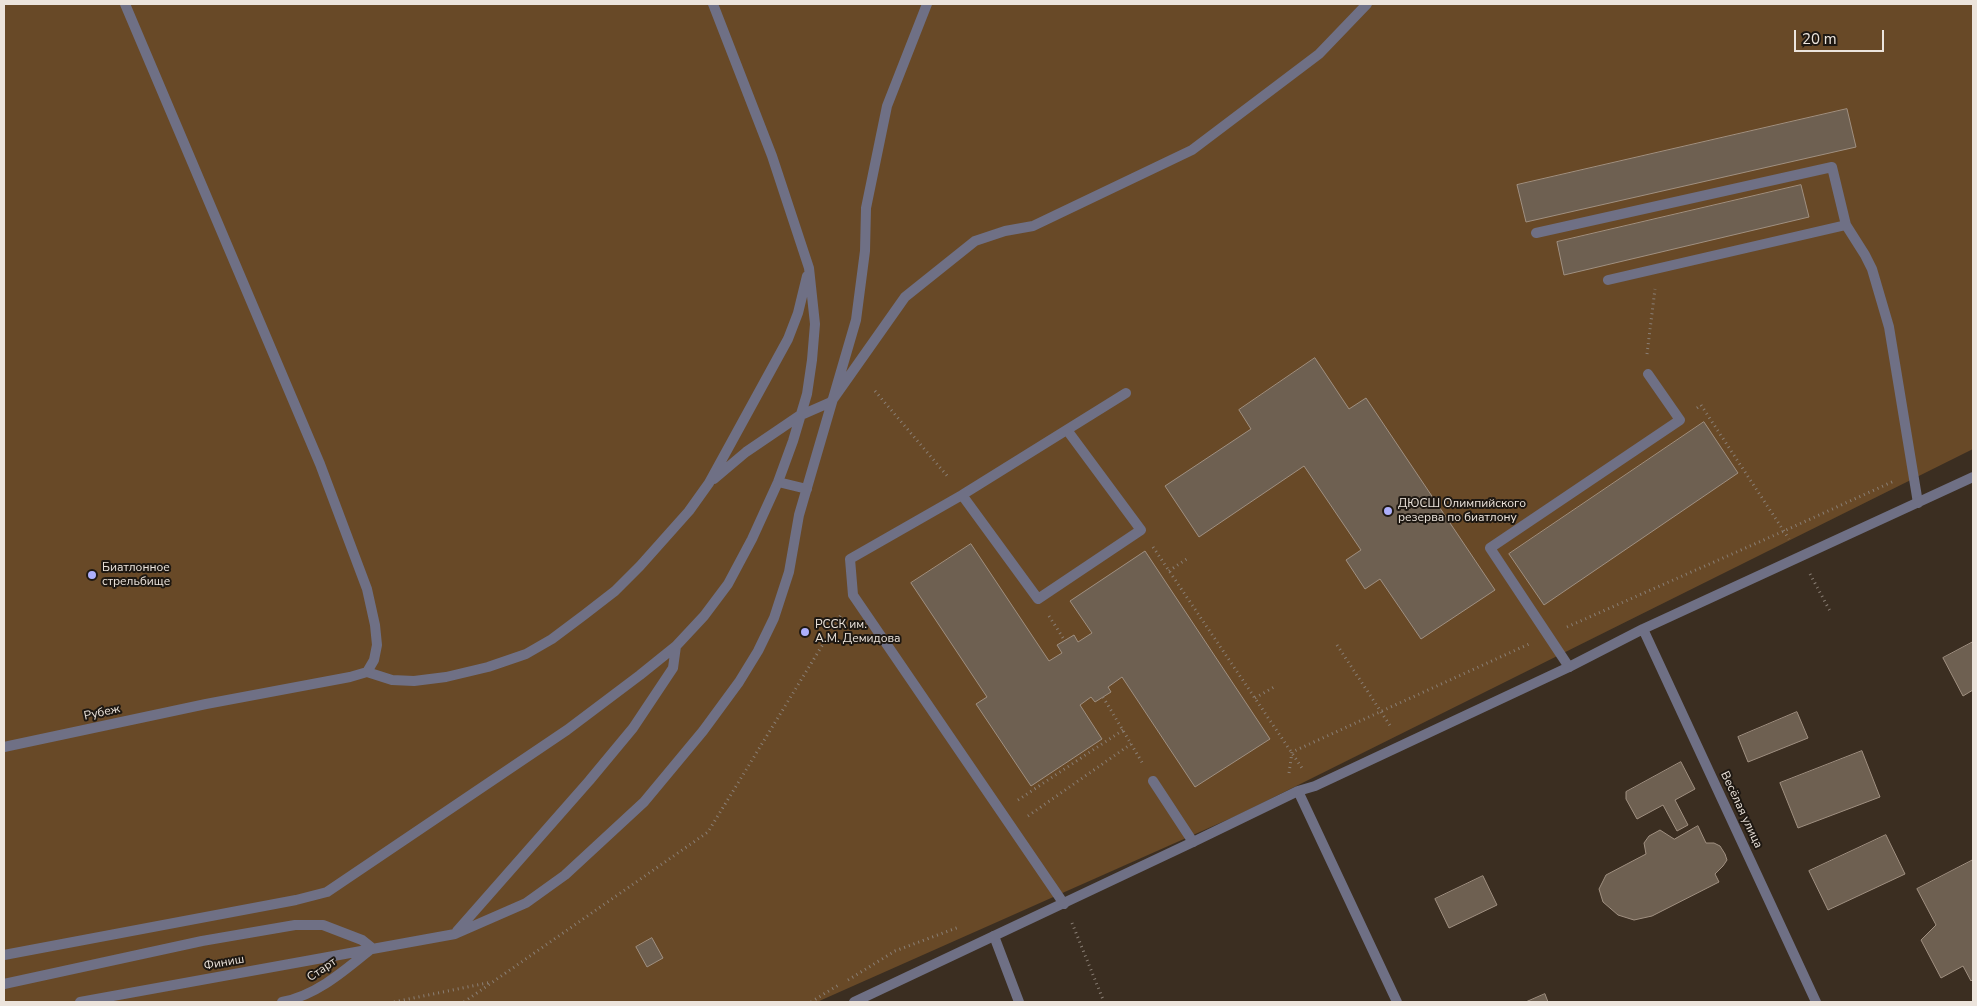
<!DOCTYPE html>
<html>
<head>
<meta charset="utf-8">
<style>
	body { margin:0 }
	#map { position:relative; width:1977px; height:1006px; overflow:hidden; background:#3b2e21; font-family:"Nunito Sans",sans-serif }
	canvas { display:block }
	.frame { position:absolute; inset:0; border:5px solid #ece4dc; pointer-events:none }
	.scale { position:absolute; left:1794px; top:30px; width:90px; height:22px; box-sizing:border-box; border:2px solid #ece4dc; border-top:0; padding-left:6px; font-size:15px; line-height:18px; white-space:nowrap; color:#ece4dc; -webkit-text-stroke:4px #1e1812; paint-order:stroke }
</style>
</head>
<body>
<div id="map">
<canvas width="1977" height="1006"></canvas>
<div class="frame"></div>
<div class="scale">20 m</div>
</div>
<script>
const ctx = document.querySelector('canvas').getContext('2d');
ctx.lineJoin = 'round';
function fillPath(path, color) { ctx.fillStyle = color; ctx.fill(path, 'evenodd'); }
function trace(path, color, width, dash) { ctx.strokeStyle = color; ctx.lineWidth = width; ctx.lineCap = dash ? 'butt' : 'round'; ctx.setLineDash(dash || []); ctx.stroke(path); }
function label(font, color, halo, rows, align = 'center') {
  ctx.font = font + ' "Nunito Sans",sans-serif'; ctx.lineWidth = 4; ctx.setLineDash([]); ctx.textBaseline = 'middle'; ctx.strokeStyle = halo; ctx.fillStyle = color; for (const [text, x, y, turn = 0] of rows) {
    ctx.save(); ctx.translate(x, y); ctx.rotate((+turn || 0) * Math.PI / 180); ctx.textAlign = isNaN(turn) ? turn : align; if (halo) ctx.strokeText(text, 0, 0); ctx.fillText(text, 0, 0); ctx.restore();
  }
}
fillPath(new Path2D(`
	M4,4h1969v445l-735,366 -421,187h-813z`), '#684927');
const building = new Path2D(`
	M1847,109l9,38 -330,75 -9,-37z
	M1801,185l8,32 -245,58 -7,-33z
	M1315,358l34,51 17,-11 129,192 -74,49 -41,-60 -15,10 -19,-29 15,-10 -57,-84 -105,71 -34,-51 86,-57 -12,-19z
	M1704,422l34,51 -194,132 -35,-51z
	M971,544l78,117 13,-8 -5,-8 17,-10 4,7 14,-9 -22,-32 75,-50 125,188 -75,48 -73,-110 -14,10 3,5 -16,10 -4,-5 -11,8 22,34 -71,47 -55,-82 11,-7 -76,-114z
	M1973,642v48l-10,6 -20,-38z
	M1797,712l11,26 -60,24 -10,-25z
	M1862,751l18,46 -82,31 -18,-45z
	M1681,762l14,27 -20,11 13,25 -11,6 -14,-26 -26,14 -11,-20v-7z
	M1698,826l8,17h8l6,3 5,8 2,6 -4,6 -8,8 4,8 -67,34 -18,4 -16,-5 -15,-13 -4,-13 7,-14 40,-21 -2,-11 5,-7 11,-6 14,9z
	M1886,835l19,39 -77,36 -19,-39z
	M1973,860v119l-2,2 -8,-15 -22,12 -20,-38 15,-15 -19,-36z
	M1483,876l14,29 -48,23 -14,-29z
	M652,938l11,20 -16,9 -11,-20z
	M1545,994l3,8h-22z`);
fillPath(building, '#6e6051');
trace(building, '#a09081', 1);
trace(new Path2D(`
	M1647,354l8,-65
	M875,391l74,87
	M1697,408l4,-3 88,134
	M1153,547l149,221
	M1169,571l19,-13
	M1810,574l20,37
	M1049,616l16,25
	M1567,627l217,-96 110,-50
	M1337,645l54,82
	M1103,697l40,67
	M1255,698l19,-11
	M1289,773l3,-21 237,-108
	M1018,800l105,-70
	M1028,816l103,-72
	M1072,923l32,79
	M848,980l47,-29 64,-24
	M394,1002l98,-20
	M464,1002l244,-170 134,-219
	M811,1002l29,-18`), '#8a7f75', 3, [1, 4]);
trace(new Path2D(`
	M125,4l195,460 47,125 8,36 2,20 -3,15 -7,12
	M1536,233l296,-66 14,58 19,30 7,14 17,58 29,176
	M1608,280l238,-55
	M714,479l32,-27 53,-36 32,-14 74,-105 70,-56 30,-10 28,-5 159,-76 127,-96 48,-50
	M778,482l29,7
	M962,495l76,104 103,-69 -74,-100
	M1569,667l-79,-119 190,-128 -32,-46
	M4,747l202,-43 144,-27 17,-5 25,8 22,1 32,-4 42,-10 38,-13 26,-15 32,-24 31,-24 25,-25 49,-55 20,-28 79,-144 10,-26 9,-37
	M1153,781l40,61
	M1064,904l-211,-309 -3,-36 112,-64 164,-102
	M457,931l132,-150 44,-53 40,-60 3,-22
	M994,936l25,66
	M4,955l292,-55 31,-8 240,-162 73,-55 36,-29 28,-30 24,-32 24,-45 26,-57 15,-41 14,-47 5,-34 3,-36 -6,-56 -37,-112 -59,-152
	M4,984l198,-43 93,-16h28l39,15 10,8
	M80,1002l375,-68 71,-31 39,-28 79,-73 59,-71 36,-49 19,-31 16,-33 15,-46 10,-57 57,-195 9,-69 1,-43 21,-102 40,-102
	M282,1002c35,-7 62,-31 89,-53`), '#6f7085', 10);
trace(new Path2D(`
	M1643,629l173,373
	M1298,791l99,211
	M854,1002l339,-160 105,-51 17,-5 254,-119 74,-38 330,-152`), '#6f7085', 10);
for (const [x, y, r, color] of [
	[1388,511,5,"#adaffb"],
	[92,575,5,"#adaffb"],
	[805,632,5,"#adaffb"]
]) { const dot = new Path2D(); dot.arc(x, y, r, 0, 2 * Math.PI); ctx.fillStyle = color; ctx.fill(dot); trace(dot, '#1e1812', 2); }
label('12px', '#ece4dc', '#1e1812', [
	["ДЮСШ Олимпийского",1398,504],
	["резерва по биатлону",1398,518],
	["Биатлонное",102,568],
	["стрельбище",102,582],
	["РССК им.",815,625],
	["А.М. Демидова",815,639]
], 'left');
label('12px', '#ece4dc', '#1e1812', [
	["Рубеж",102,713,-12],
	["Весёлая улица",1741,810,65],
	["Финиш",224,963,-10],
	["Старт",322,970,-34]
]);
</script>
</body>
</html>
